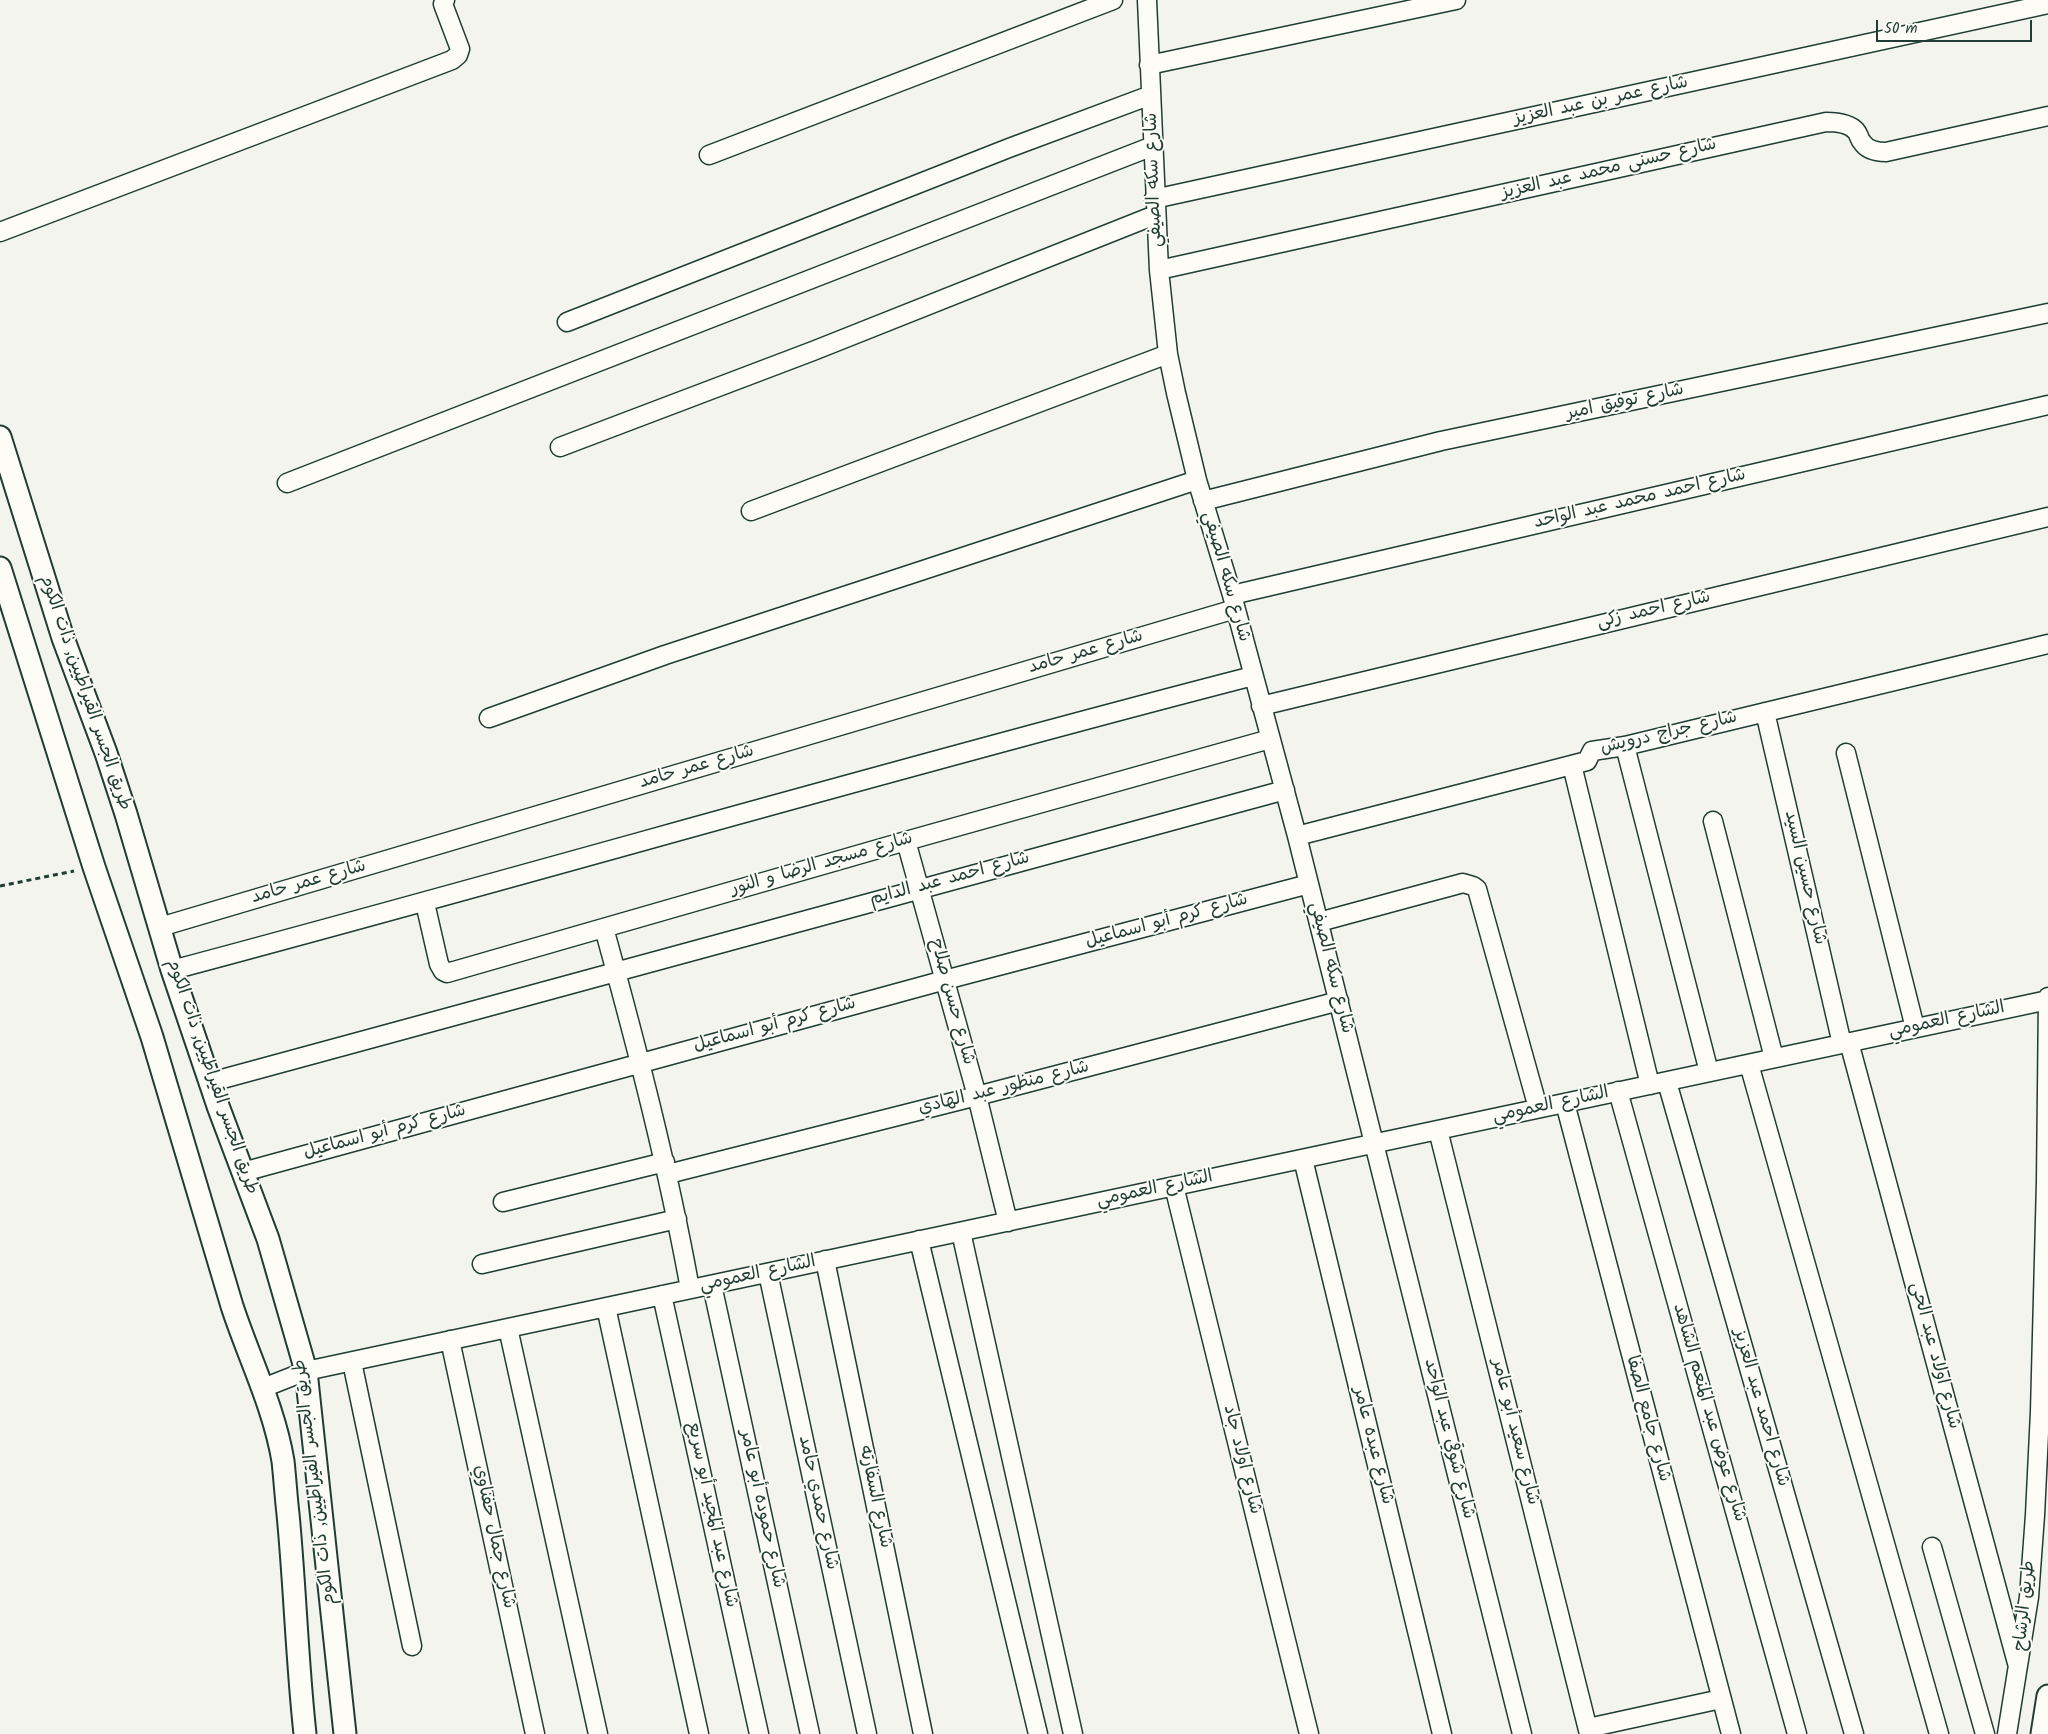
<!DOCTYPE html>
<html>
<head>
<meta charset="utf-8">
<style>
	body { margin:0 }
	#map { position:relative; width:2048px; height:1734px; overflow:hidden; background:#f4f4ef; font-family:Kalam,sans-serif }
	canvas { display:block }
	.scale { position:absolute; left:1876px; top:20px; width:156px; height:22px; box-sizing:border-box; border:2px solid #1f3d34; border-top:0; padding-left:6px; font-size:15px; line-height:18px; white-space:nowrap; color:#1f3d34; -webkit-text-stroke:4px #fdfcf7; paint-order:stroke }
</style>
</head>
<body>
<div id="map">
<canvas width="2048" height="1734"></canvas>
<div class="scale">50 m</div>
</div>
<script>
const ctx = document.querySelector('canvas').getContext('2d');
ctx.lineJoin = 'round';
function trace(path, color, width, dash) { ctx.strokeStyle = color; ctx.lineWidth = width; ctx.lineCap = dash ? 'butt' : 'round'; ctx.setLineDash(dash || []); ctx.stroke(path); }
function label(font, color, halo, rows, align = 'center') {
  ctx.font = font + ' Kalam,"Playpen Sans Arabic",sans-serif'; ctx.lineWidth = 4; ctx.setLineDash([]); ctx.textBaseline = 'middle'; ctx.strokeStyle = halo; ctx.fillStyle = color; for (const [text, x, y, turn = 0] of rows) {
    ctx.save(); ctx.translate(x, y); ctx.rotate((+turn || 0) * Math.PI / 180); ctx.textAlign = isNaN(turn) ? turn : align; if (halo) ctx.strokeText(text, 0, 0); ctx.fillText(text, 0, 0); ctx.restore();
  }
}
const minor = new Path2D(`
	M1147,0l12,270 9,84 8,39 21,87 35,115 65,241 225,898
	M1149,65l307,-65
	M709,155l404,-155
	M1154,199l894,-195
	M0,232l452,-172 6,-5 2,-6 -17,-45 2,-4
	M1159,270l667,-148c10,0 23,1 30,9 3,3 3,8 6,11 5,8 15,10 24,10l162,-36
	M567,322l442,-174 142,-53
	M560,447l253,-96 342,-136
	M287,483l866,-337
	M1203,501l238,-60 607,-128
	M751,511l417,-157
	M1232,595l816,-190
	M1261,706l787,-189
	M1765,712l77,332
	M489,718l176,-63 532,-175
	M1625,746l84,326
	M1846,753l69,275
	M1572,765l78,320
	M1713,821l61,237
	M1297,836l290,-75 5,-10 33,-5 423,-102
	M906,841l71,255 31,126
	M425,903l14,61 4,7 4,2 459,-132 364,-102
	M1319,922l144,-39 10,3 4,3 61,219
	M160,927l1075,-318
	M604,928c33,120 64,239 86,361
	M172,970c361,-96 719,-201 1081,-294
	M1849,1042l168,621
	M1749,1064l190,670
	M211,1082l1074,-292
	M1667,1082l187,652
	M1618,1091l179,643
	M1565,1103l166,631
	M1438,1130l151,604
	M1303,1159l139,575
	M243,1172l702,-192 364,-96
	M668,1174l309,-78 362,-95
	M1174,1186l135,548
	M503,1202l162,-40
	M961,1232l112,502
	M919,1240l119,494
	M825,1260l98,474
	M482,1264l195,-45
	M768,1273l99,461
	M712,1285l98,449
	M662,1295l97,439
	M606,1307l93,427
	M508,1328l90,406
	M450,1340l85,394
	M352,1362l60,284
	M263,1388l43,-17 1742,-371
	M1932,1547l53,187
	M1588,1728l133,-29
	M2007,1734l22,-137 6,-82 5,-103 6,-230 2,-185`);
const tertiary = new Path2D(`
	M0,437l63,201 43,115 20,61 46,156 46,136 50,133 38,132 39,363
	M0,568l94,299 58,170 80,269c17,52 42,101 51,155 2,18 3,36 5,53 7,73 9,147 17,220
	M2042,1734l6,-38`);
trace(minor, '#1f3d34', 21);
trace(tertiary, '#1f3d34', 25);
trace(new Path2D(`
	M0,886l74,-15`), '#1f3d34', 3, [5, 4]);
trace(minor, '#fdfcf7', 18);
trace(tertiary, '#fdfcf7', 21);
label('18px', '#1f3d34', '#fdfcf7', [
	["شارع عمر بن عبد العزيز",1601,102,-12],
	["شارع حسنى محمد عبد العزيز",1609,170,-13],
	["شارع سكه الصيفي",1155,180,-92],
	["شارع توفيق امير",1625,403,-12],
	["شارع احمد محمد عبد الواحد",1640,500,-13],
	["شارع سكه الصيفي",1225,577,74],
	["شارع احمد زكى",1654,611,-13],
	["شارع عمر حامد",1086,653,-16],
	["طريق الجسر القيراطيين, ذات الكوم",84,693,71],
	["شارع جراج درويش",1669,734,-13],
	["شارع عمر حامد",697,768,-16],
	["شارع مسجد الرضا و النور",822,865,-16],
	["شارع حسين السيد",1804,878,77],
	["شارع احمد عبد الدايم",950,880,-15],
	["شارع عمر حامد",309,883,-16],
	["شارع كرم أبو اسماعيل",1167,922,-15],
	["شارع سكه الصيفي",1330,968,76],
	["شارع حسن صلاح",951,1002,75],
	["الشارع العمومي",1947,1021,-12],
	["شارع كرم أبو اسماعيل",775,1026,-15],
	["طريق الجسر القيراطيين, ذات الكوم",211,1077,71],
	["شارع منظور عبد الهادي",1004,1089,-14],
	["الشارع العمومي",1551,1106,-12],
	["شارع كرم أبو اسماعيل",385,1133,-15],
	["الشارع العمومي",1155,1190,-12],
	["الشارع العمومي",758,1275,-12],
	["شارع اولاد عبد الحى",1934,1356,75],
	["شارع احمد عبد العزيز",1760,1408,74],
	["شارع عوض عبد المنعم الشاهد",1708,1413,74],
	["شارع جامع الصفا",1647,1419,75],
	["شارع سعيد أبو عامر",1514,1432,76],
	["شارع شوقي عبد الواحد",1448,1439,76],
	["شارع عبده عامر",1372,1446,76],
	["شارع اولاد جاد",1241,1460,76],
	["طريق الجسر القيراطيين, ذات الكوم",316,1482,-97],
	["شارع السفارته",874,1497,78],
	["شارع حمدي حامد",817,1503,78],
	["شارع حموده أبو عامر",761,1509,78],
	["شارع عبد المجيد أبو سريع",711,1515,78],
	["شارع جمال حفناوي",493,1537,78],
	["طريق الرشاح",2026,1606,-84]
]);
</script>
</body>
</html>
